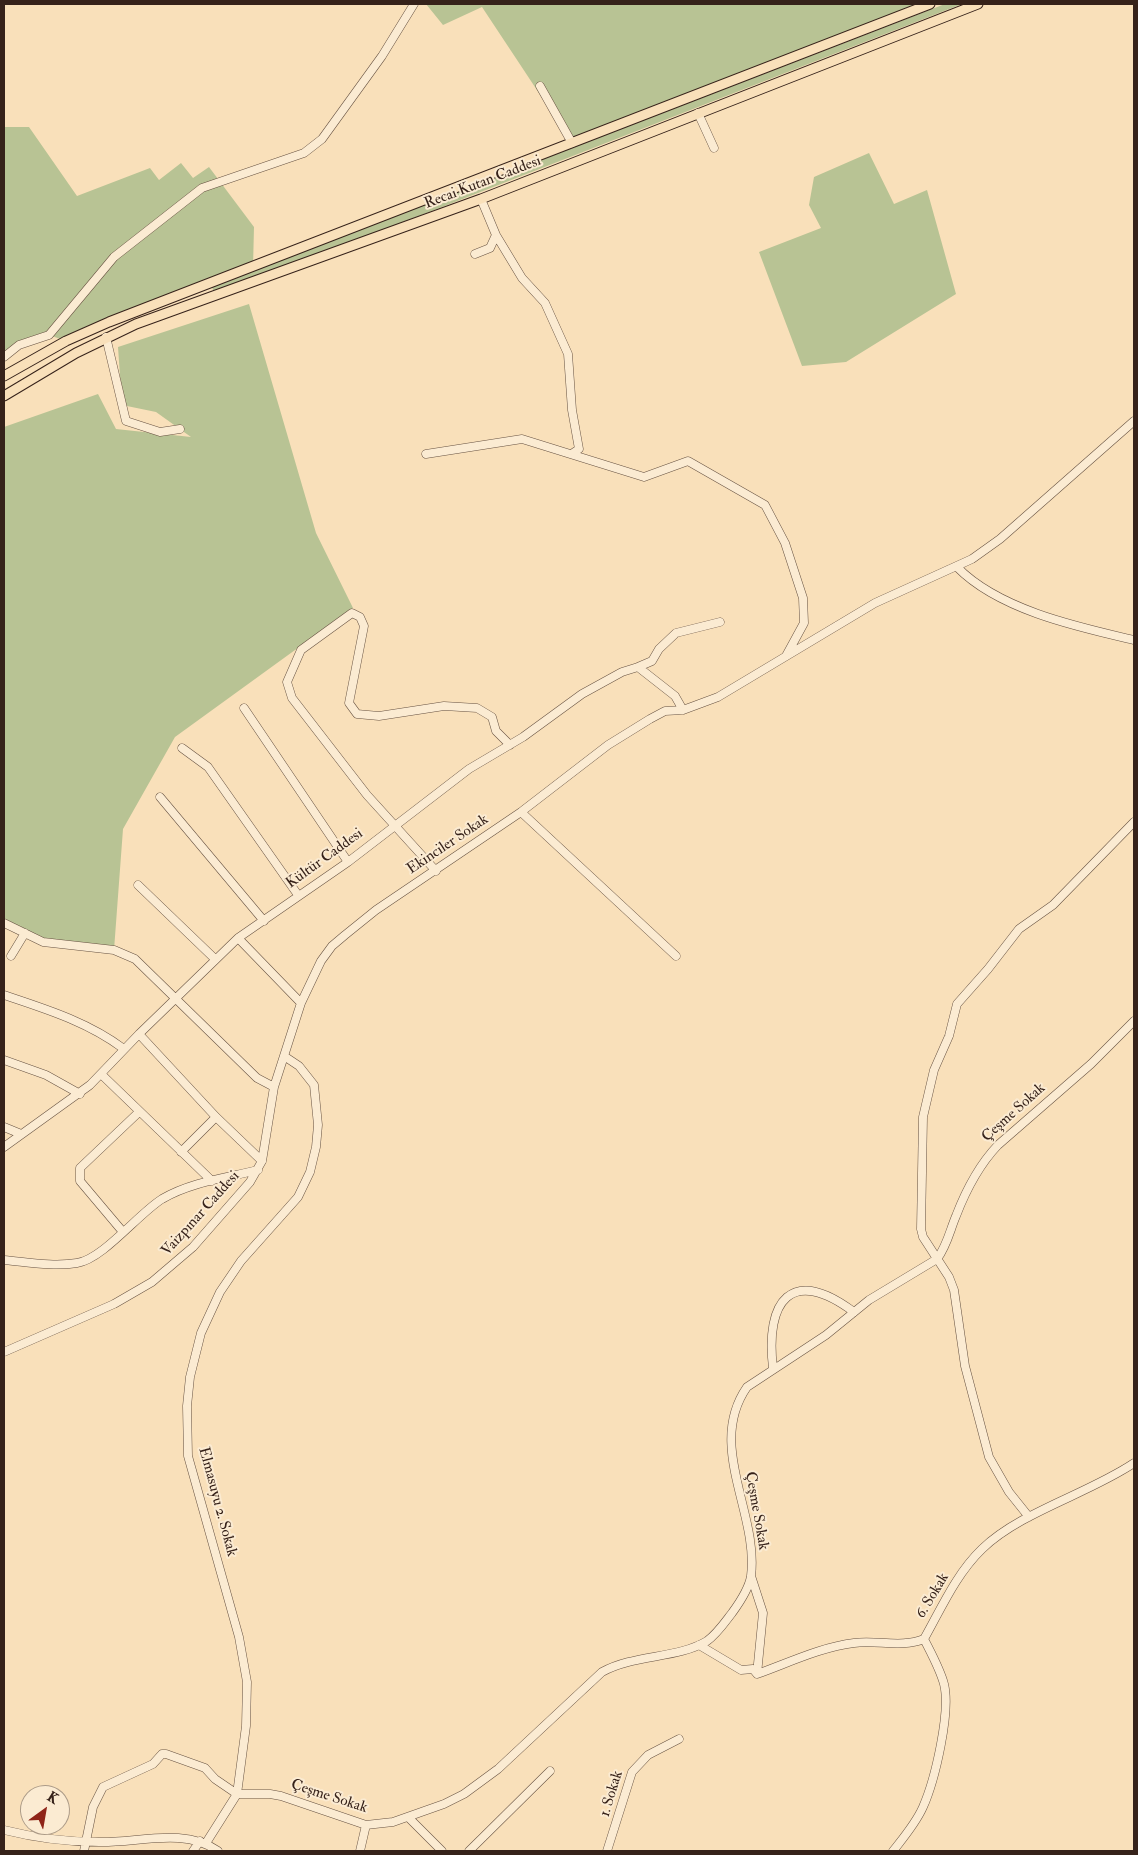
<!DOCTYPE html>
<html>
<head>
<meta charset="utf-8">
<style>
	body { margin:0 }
	#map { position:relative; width:1138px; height:1855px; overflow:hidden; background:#f9e0ba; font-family:"IM FELL Double Pica",serif }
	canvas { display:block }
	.frame { position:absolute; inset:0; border:5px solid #36221a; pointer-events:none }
	.north { position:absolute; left:20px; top:1785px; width:50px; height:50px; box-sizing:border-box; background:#fbebd2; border:1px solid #ac9b88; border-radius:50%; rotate:32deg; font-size:14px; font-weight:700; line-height:20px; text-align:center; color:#36221a }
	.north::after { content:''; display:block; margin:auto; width:18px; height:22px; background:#8f2418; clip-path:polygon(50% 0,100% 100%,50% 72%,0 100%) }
</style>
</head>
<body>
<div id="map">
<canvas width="1138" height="1855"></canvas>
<div class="frame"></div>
<div class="north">K</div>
</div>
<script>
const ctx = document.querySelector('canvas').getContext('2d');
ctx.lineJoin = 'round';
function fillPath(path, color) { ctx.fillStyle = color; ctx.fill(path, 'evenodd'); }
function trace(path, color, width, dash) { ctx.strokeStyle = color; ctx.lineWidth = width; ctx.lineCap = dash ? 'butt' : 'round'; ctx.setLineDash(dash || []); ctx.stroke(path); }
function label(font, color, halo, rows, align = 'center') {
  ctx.font = font + ' "IM FELL Double Pica",serif'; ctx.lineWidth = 4; ctx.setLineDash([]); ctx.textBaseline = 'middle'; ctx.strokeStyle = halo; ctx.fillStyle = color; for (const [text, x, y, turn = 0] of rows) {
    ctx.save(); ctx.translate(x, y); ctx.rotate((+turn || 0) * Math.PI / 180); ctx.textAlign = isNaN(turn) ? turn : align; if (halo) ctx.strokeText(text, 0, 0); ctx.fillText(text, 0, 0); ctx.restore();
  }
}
fillPath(new Path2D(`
	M426,4h505l-359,139 -90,-136 -39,18z
	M945,4h17l-543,212 -205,77 -2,-6z
	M4,127h25l48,69 73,-28 9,12 22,-17 12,15 16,-11 45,60 -1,40 -187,74 -17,-6 -30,10 -15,12z
	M869,153l25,51 33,-14 29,104 -110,68 -44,4 -43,-114 62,-24 -12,-23 5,-28z
	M249,304l67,229 37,75 -178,129 -52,92 -9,121 -71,-8 -39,-15v-500l94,-33 18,35 75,8 -35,-25 -34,-7 -4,-58z`), '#b8c394');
const minor = new Path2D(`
	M540,86l32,57
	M698,113l16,35
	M496,235l26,43 23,25 23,51 4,56 7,39 -6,4
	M475,254l15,-6 6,-13 -15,-36
	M106,337l20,84 34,11 20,-3
	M4,357l15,-12 30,-10 65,-78 88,-69 102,-35 18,-14 60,-83 32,-52
	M426,454l96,-15 122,38 44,-16 77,44 20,38 18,55 1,25 -18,33
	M957,567c42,43 121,60 177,73
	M638,667l14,-6 7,-12 17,-16 44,-11
	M244,708l104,154
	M182,748l26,19 90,128
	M160,797l104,124
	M521,812l155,144
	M436,871l-69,-76 -75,-97 -5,-16 14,-32 51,-37 8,4 4,9 -15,77 8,11 22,2 65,-10 33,2 15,9 4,14 14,14
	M138,885l77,74
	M4,923l39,19 71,8 21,9 122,119 17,9
	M238,938l63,65
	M11,956l14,-23
	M4,995c42,14 84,27 120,54
	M139,1034l77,83 46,44
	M4,1060l42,15 34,19
	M101,1074l111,107
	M4,1127l17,7
	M4,1147l86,-62 49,-51 99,-96 110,-76 121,-93 54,-32 59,-43 40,-22 16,-5 37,29 8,14
	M181,1152l35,-35
	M123,1232l-43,-51v-13l59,-56
	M4,1260c23,2 49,7 73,3 26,-4 61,-49 85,-64 29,-17 64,-21 96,-29
	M4,1352l110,-48 38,-22 41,-35 57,-65 12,-21 12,-74 27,-84 20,-42 11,-15 13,-11 31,-25 145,-98 87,-67 42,-26 15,-8 18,-1 35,-13 157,-94 97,-44 28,-20 134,-118
	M773,1368c-8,-67 18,-103 81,-56
	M1029,1517l-20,-25 -20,-35 -24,-91 -11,-76 -5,-13 -26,-40 -2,-8 2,-112 11,-47 15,-34 8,-32 31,-35 31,-40 34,-24 81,-83
	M699,1645l42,25 12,-1 4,5 6,-61 -12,-37
	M757,1674c31,-11 64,-27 97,-31 23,-3 48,5 70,-4
	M409,1818l33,33
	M4,1830c32,8 62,12 95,12 39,1 85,-15 119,9
	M206,1843l31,-49 9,-68 1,-44 -8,-45 -51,-181 -1,-50 3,-29 11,-44 19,-41 21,-31 57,-64 12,-25 6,-25 2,-22 -4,-40 -15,-19 -15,-10
	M84,1851l9,-44 10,-20 50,-23 9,-10h4l39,14 10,11 22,15h33l11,2 85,29 27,-3 51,-18 20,-10 34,-25 104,-97c33,-18 75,-13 105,-31 10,-7 18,-19 25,-28 8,-11 17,-24 19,-37 8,-63 -45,-130 -4,-189l79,-52 43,-35 68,-41c10,-13 13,-29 19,-43 10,-26 23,-51 42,-71l93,-81 43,-43
	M193,1851l7,-10
	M360,1851l6,-26
	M469,1851l81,-80
	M607,1851l25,-79 16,-17 31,-16
	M893,1851c11,-14 23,-28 30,-44 12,-27 28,-95 21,-123 -4,-15 -13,-31 -20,-45 17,-30 32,-65 58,-90 38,-37 106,-55 152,-86`);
const major = new Path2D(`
	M4,376l62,-35 43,-19 821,-318
	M4,396l72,-43 60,-29 345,-125 497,-195`);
trace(minor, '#675242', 9);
trace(major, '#36221a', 11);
trace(minor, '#fbebd2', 8);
trace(major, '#f9e0ba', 9);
label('15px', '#36221a', '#fbebd2', [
	["Recai Kutan Caddesi",483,183,-21],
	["Ekinciler Sokak",448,845,-34],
	["Kültür Caddesi",325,859,-36],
	["Çeşme Sokak",1014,1113,-42],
	["Vaizpınar Caddesi",201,1214,-48],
	["Elmasuyu 2. Sokak",217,1502,75],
	["Çeşme Sokak",756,1511,80],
	["6. Sokak",933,1596,-59],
	["1. Sokak",612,1794,-73],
	["Çeşme Sokak",329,1797,18]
]);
</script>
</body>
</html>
